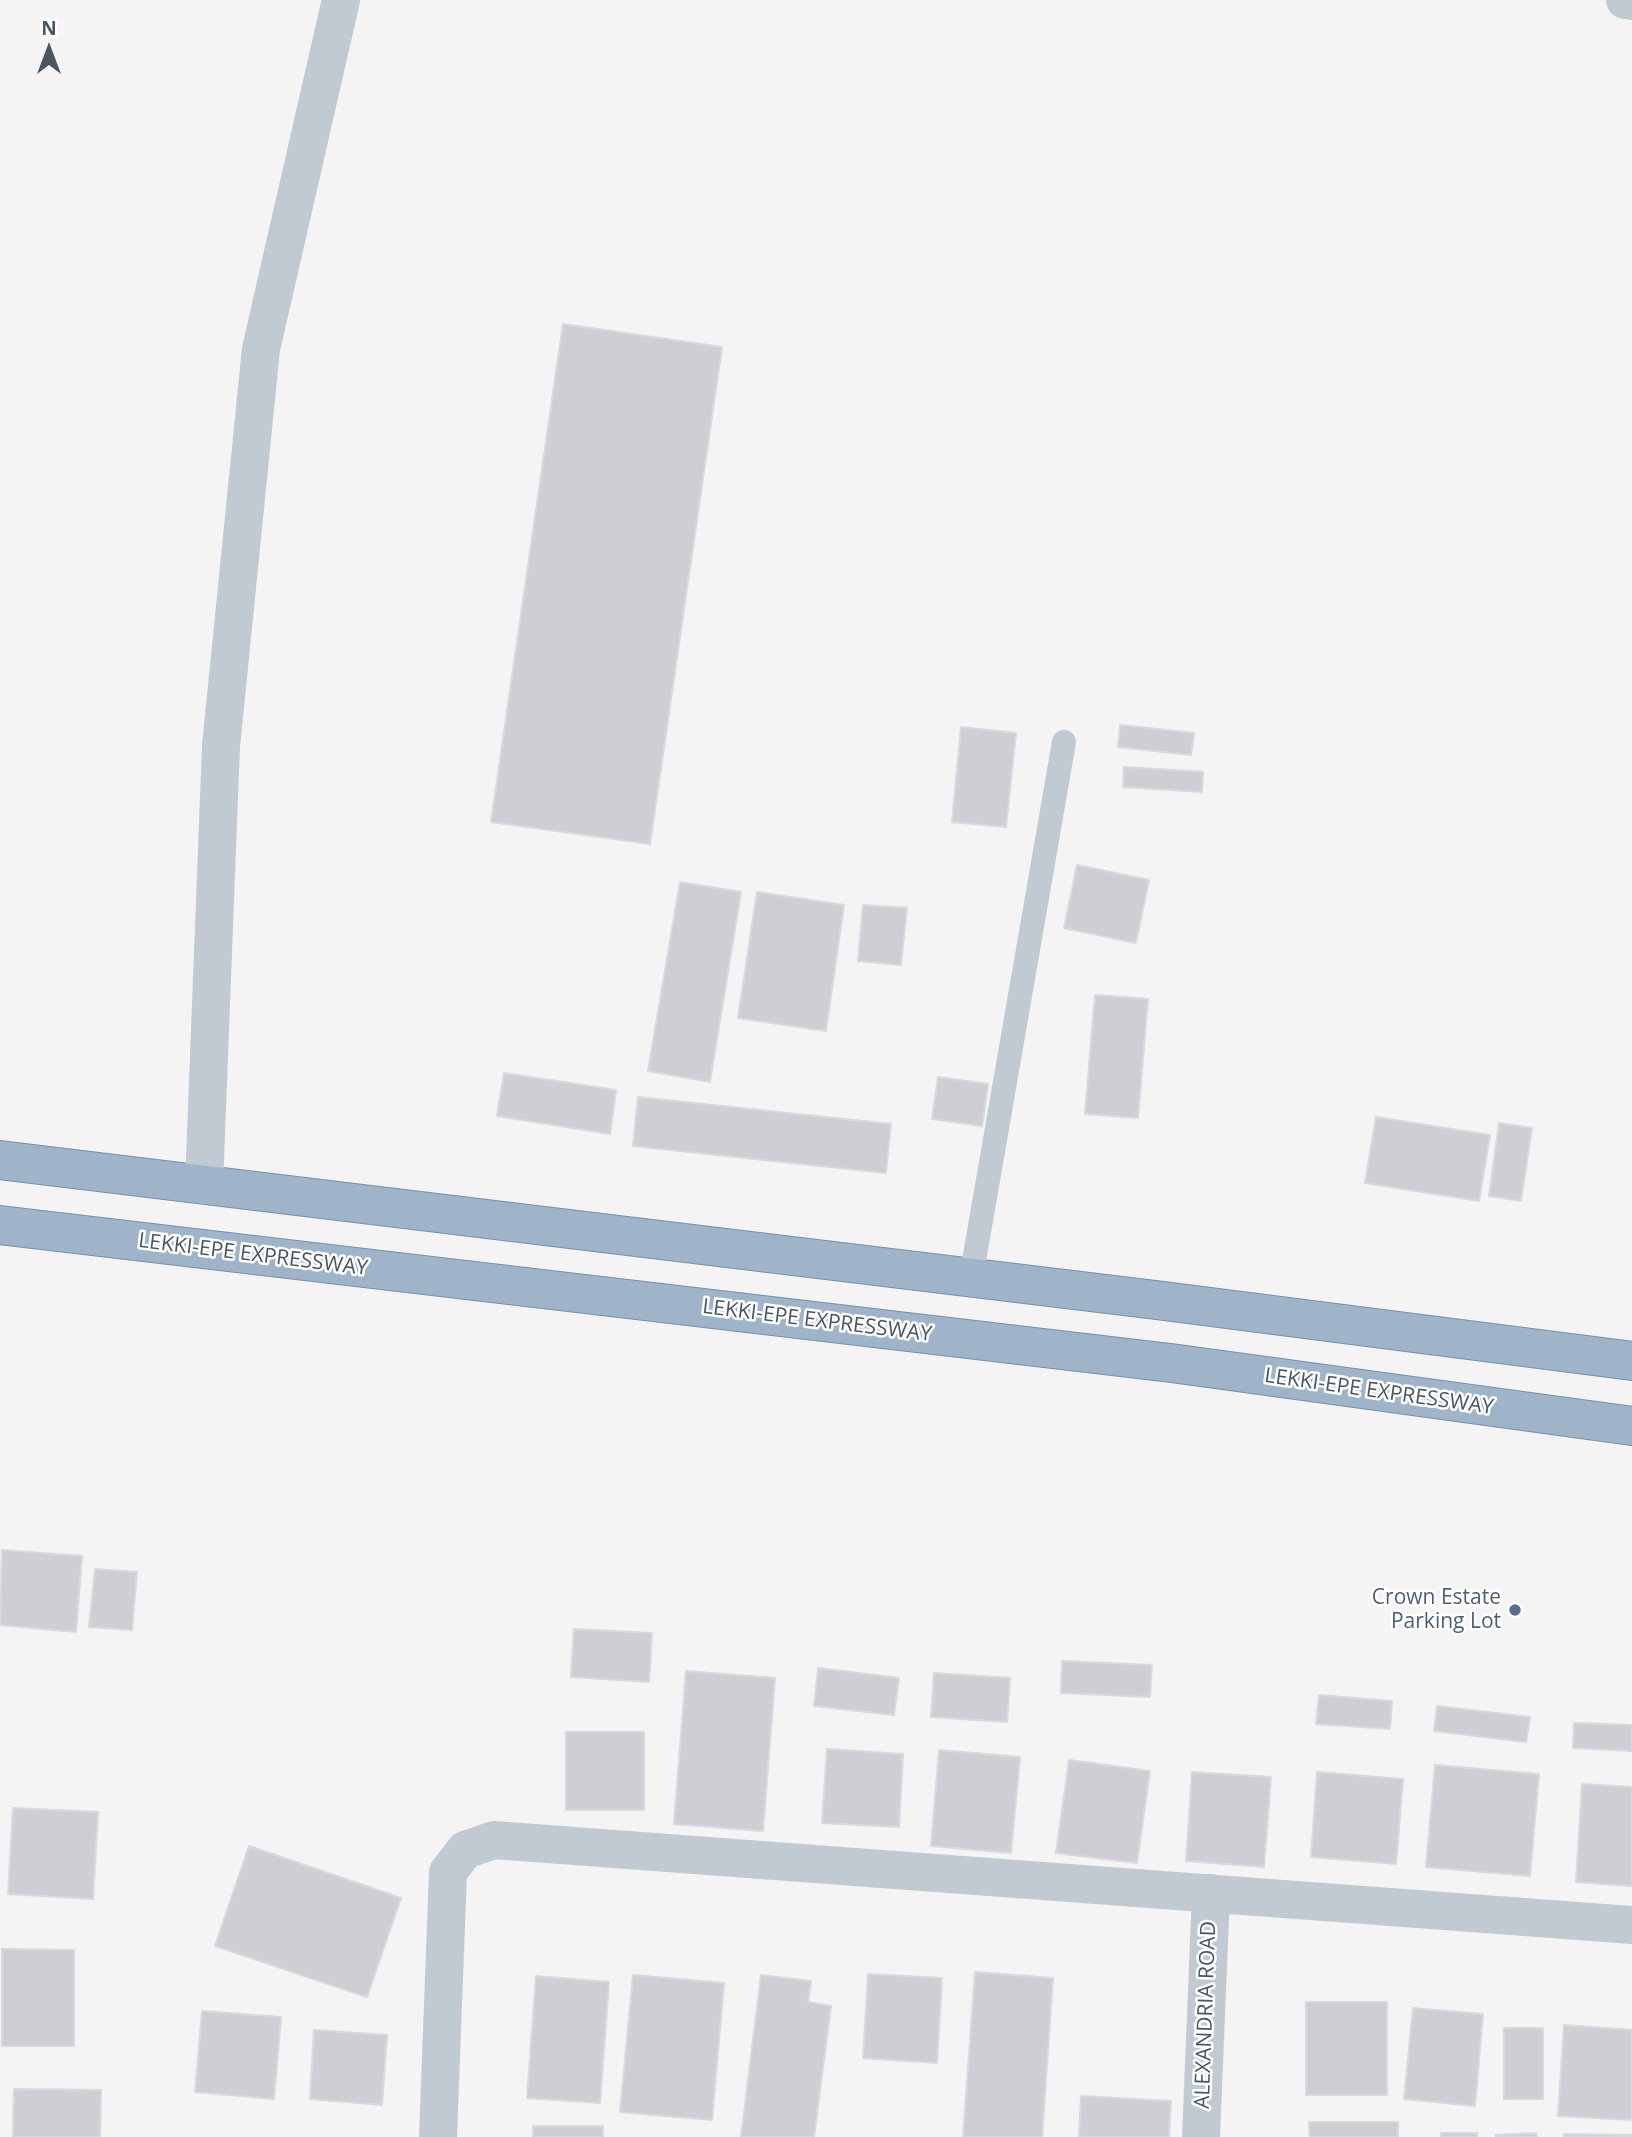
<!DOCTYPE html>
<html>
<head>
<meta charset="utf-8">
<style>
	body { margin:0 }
	#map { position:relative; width:1632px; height:2137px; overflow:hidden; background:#f5f3f3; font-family:"Open Sans",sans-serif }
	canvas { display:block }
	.north { position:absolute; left:14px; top:14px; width:70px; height:70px; -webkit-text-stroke:5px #fff; paint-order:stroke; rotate:0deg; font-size:19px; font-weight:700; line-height:28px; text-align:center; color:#4a5661 }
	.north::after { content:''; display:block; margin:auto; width:24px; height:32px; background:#4a5661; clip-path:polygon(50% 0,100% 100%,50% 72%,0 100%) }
</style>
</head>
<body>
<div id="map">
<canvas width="1632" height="2137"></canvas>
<div class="north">N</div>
</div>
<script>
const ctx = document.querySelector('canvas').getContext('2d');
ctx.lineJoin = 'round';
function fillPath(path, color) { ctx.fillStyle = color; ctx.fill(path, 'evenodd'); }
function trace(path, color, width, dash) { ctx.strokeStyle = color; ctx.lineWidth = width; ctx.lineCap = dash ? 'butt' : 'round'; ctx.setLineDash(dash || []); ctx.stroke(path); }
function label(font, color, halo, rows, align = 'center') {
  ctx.font = font + ' "Open Sans",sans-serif'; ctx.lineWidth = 5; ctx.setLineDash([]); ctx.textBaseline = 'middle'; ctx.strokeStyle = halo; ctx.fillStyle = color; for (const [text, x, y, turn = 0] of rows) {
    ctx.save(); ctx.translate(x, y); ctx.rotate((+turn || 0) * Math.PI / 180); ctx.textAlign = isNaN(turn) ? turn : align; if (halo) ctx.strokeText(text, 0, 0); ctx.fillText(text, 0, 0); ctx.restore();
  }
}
const building = new Path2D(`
	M563,324l159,23 -72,497 -159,-22z
	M1120,725l74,8 -3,22 -73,-8z
	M961,727l55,6 -10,94 -54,-5z
	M1124,767l79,5 -1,20 -79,-5z
	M1077,865l72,15 -13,63 -72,-15z
	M680,882l61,10 -31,190 -62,-11z
	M757,892l87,13 -18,126 -88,-13z
	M863,905l44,3 -6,57 -43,-4z
	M1095,995l53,4 -10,119 -53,-4z
	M504,1073l112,17 -6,44 -113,-18z
	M938,1077l50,7 -6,42 -50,-7z
	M638,1097l253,27 -5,49 -253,-27z
	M1376,1117l114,18 -11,66 -114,-18z
	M1499,1123l33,5 -11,73 -32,-5z
	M2,1550l80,6 -6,76 -76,-7z
	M95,1569l42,3 -5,58 -43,-3z
	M574,1629l78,4 -3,49 -78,-5z
	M1062,1661l90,4 -2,32 -89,-4z
	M818,1668l81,10 -5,37 -80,-9z
	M686,1671l89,7 -12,153 -89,-7z
	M934,1673l76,5 -3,44 -76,-5z
	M1319,1695l73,6 -2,28 -74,-5z
	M1437,1706l93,11 -4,25 -92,-11z
	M1574,1723l58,2v26l-59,-3z
	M566,1732h78v78h-78z
	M827,1749l76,5 -4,73 -77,-4z
	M939,1750l81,7 -9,96 -80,-7z
	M1069,1760l81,11 -13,92 -81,-10z
	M1435,1765l104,9 -9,102 -104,-9z
	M1192,1772l79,5 -7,90 -78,-6z
	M1317,1772l86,7 -7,85 -85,-7z
	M1582,1784l50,3v99l-56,-4z
	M13,1808l85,4 -5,87 -85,-5z
	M249,1846l152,52 -34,99 -152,-51z
	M2,1949l72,1v96h-72z
	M975,1972l78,6 -11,159h-79z
	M868,1974l74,4 -5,85 -74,-5z
	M633,1975l91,8 -12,137 -92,-8z
	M761,1975l50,6 -3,21 23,4 -17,131h-73z
	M536,1976l73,6 -9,121 -73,-5z
	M1306,2002h81v93h-81z
	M1413,2008l70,6 -8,92 -71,-7z
	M202,2011l79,6 -7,82 -79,-7z
	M1564,2025l68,5v90l-74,-4z
	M1504,2028h39v71h-39z
	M314,2030l73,5 -5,70 -72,-6z
	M14,2089l87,1 -1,47h-87z
	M1081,2096l90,5 -2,36h-90z
	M1309,2122h89v15h-88z
	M533,2126h70v11h-70z
	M1441,2133h36v4h-36z
	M1536,2133l1,4h-41v-2z
	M1564,2134l68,1v2h-68z`);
fillPath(building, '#cdcfd5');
trace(building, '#d7d9de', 2);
const trunk = new Path2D(`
	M0,1160l1156,140 476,61
	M0,1225l1171,138 461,63`);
trace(trunk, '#7690ad', 40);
trace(new Path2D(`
	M971,1278l93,-536`), '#c1cad2', 24);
trace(new Path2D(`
	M1625,0l7,1
	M204,1185l17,-439 40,-397 80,-349
	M438,2137l10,-265 17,-22 29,-10 1138,85
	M1201,2137l10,-244`), '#c1cad2', 38);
trace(trunk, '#9fb4c9', 38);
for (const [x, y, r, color] of [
	[1515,1610,7,"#5c6f8a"]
]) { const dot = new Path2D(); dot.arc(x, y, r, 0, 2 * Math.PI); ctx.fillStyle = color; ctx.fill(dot); trace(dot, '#fff', 2.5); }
label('21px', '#4a5661', '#fff', [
	["LEKKI-EPE EXPRESSWAY",253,1255,7],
	["LEKKI-EPE EXPRESSWAY",817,1321,7],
	["LEKKI-EPE EXPRESSWAY",1379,1392,8],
	["ALEXANDRIA ROAD",1206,2015,-88]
]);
label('21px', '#4e5e75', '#fff', [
	["Crown Estate",1501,1598],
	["Parking Lot",1501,1622]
], 'right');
</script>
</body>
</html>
